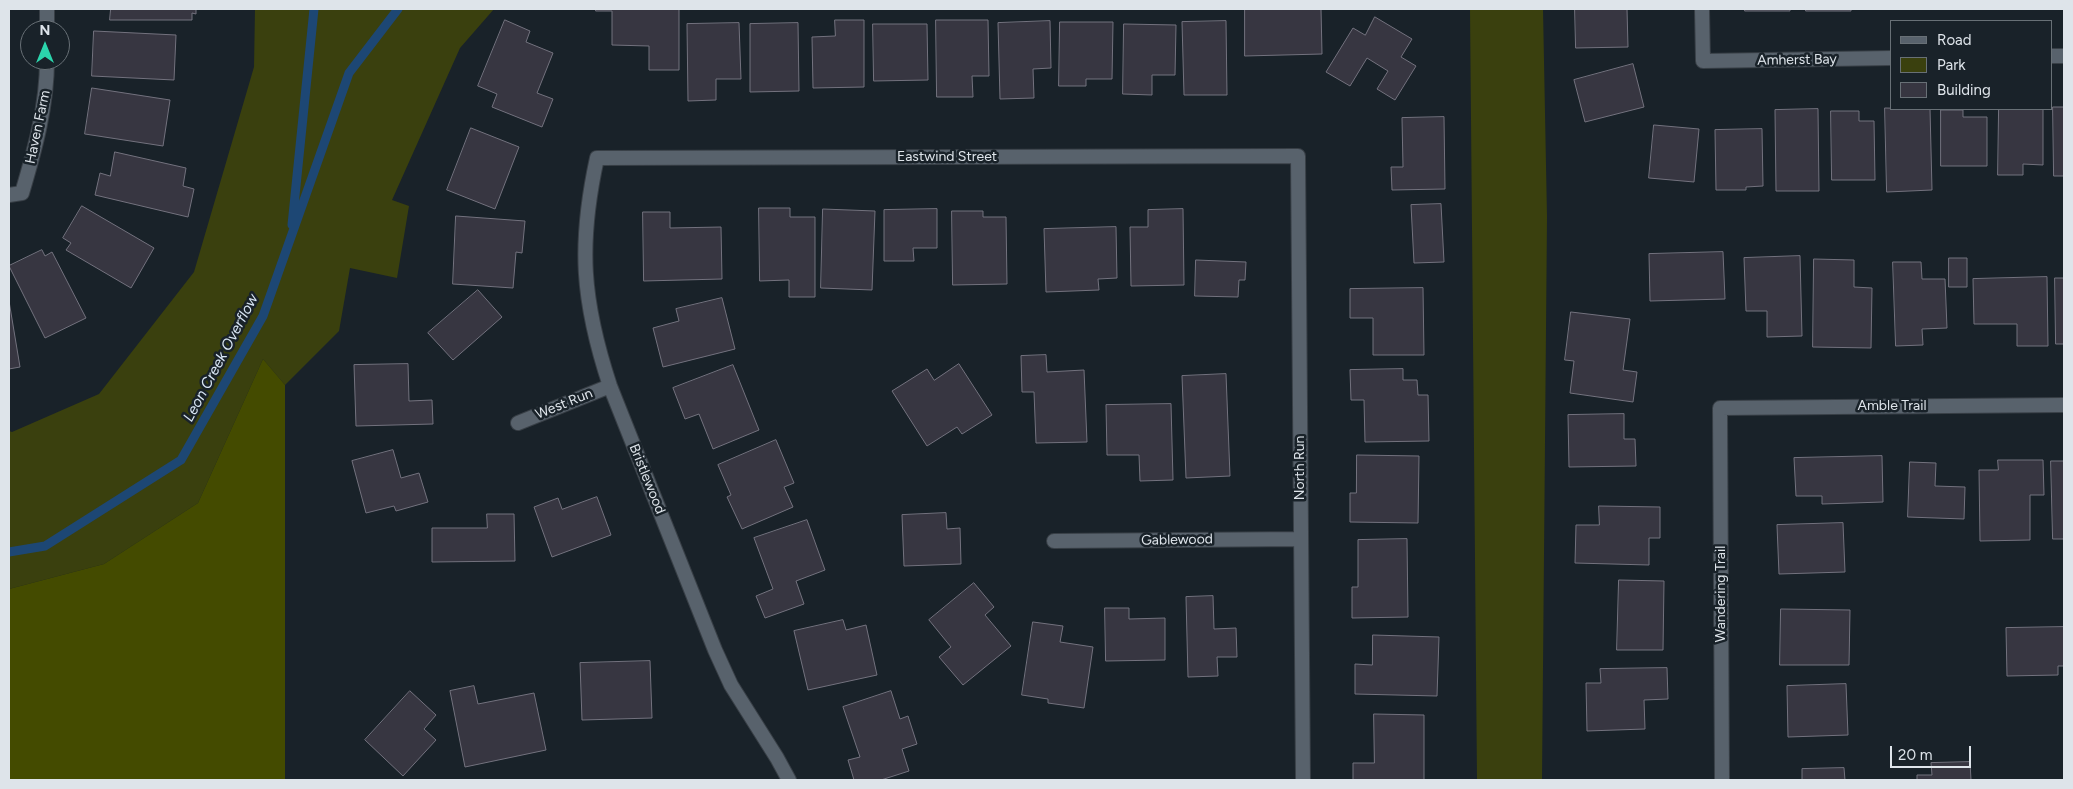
<!DOCTYPE html>
<html>
<head>
<meta charset="utf-8">
<style>
	body { margin:0 }
	#map { position:relative; width:2073px; height:789px; overflow:hidden; background:#192229; font-family:Figtree,sans-serif }
	canvas { display:block }
	.frame { position:absolute; inset:0; border:10px solid #dee4ea; pointer-events:none }
	.legend { position:absolute; left:1890px; top:20px; width:162px; height:90px; box-sizing:border-box; background:#192229; border:1px solid #687076; margin:0; padding:6px 9px; list-style:none; font-size:15px; color:#dee4ea }
	.legend li { display:flex; align-items:center; gap:10px; height:25px }
	.legend b { width:25px; border:1px solid #687076 }
	.north { position:absolute; left:20px; top:20px; width:50px; height:50px; box-sizing:border-box; background:#192229; border:1px solid #687076; border-radius:50%; rotate:0deg; font-size:14px; font-weight:700; line-height:20px; text-align:center; color:#dee4ea }
	.north::after { content:''; display:block; margin:auto; width:18px; height:22px; background:#2bd5ac; clip-path:polygon(50% 0,100% 100%,50% 72%,0 100%) }
	.scale { position:absolute; left:1890px; top:746px; width:81px; height:22px; box-sizing:border-box; border:2px solid #dee4ea; border-top:0; padding-left:6px; font-size:15px; line-height:18px; white-space:nowrap; color:#dee4ea; -webkit-text-stroke:4px #192229; paint-order:stroke }
</style>
</head>
<body>
<div id="map">
<canvas width="2073" height="789"></canvas>
<div class="frame"></div>
<ul class="legend">
<li><b style="height:6px;background:#58626c"></b>Road</li>
<li><b style="height:14px;background:#3a400e"></b>Park</li>
<li><b style="height:14px;background:#373641"></b>Building</li>
</ul>
<div class="north">N</div>
<div class="scale">20 m</div>
</div>
<script>
const ctx = document.querySelector('canvas').getContext('2d');
ctx.lineJoin = 'round';
function fillPath(path, color) { ctx.fillStyle = color; ctx.fill(path, 'evenodd'); }
function trace(path, color, width, dash) { ctx.strokeStyle = color; ctx.lineWidth = width; ctx.lineCap = dash ? 'butt' : 'round'; ctx.setLineDash(dash || []); ctx.stroke(path); }
function label(font, color, halo, rows, align = 'center') {
  ctx.font = font + ' Figtree,sans-serif'; ctx.lineWidth = 5; ctx.setLineDash([]); ctx.textBaseline = 'middle'; ctx.strokeStyle = halo; ctx.fillStyle = color; for (const [text, x, y, turn = 0] of rows) {
    ctx.save(); ctx.translate(x, y); ctx.rotate((+turn || 0) * Math.PI / 180); ctx.textAlign = isNaN(turn) ? turn : align; if (halo) ctx.strokeText(text, 0, 0); ctx.fillText(text, 0, 0); ctx.restore();
  }
}
fillPath(new Path2D(`
	M255,9h239l-34,39 -68,152 17,6 -12,72 -47,-10 -11,63 -54,54 -22,-26 -65,144 -94,61 -95,25v-158l3,1 87,-38 95,-122 60,-205z
	M1470,9h73l4,208 -5,563h-65z`), '#3a400e');
fillPath(new Path2D(`
	M263,359l22,26v395h-276v-191l95,-25 94,-61z`), '#444b00');
trace(new Path2D(`
	M292,225l22,-216
	M9,552l36,-6 136,-86 82,-144 86,-243 49,-64`), '#1d4774', 9);
const building = new Path2D(`
	M111,9h85v5l-4,-1v7h-82z
	M596,9h83v61h-30v-24l-37,-1v-34h-16z
	M1245,9h76l1,45 -77,2z
	M1575,9h52l1,38 -52,1z
	M1745,9h45v2h-45z
	M1806,9h45v2h-45z
	M1375,17l37,22 -11,18 15,9 -21,34 -18,-11 11,-18 -21,-13 -17,28 -24,-14 27,-44 12,7z
	M505,20l25,11 -4,11 27,11 -16,40 16,6 -11,28 -50,-20 5,-13 -19,-8z
	M835,20h29v67l-51,1 -1,-51 23,-1z
	M936,20h52l1,56h-17l1,21h-36z
	M1050,21l1,47 -18,1 1,29 -34,1 -2,-76z
	M1226,21l1,74h-43l-2,-73z
	M1060,22h53l-1,57h-26v7h-27z
	M739,23l2,56h-25v21l-28,1 -1,-77z
	M798,23l1,68 -49,1v-68z
	M873,24h54l1,56 -54,1z
	M1124,24l52,1 -1,50h-23v20l-29,-1z
	M94,31l82,4 -2,45 -82,-4z
	M1633,64l11,43 -59,15 -11,-42z
	M92,88l78,12 -7,46 -78,-12z
	M2053,107h11v69h-10z
	M1885,108l45,1 2,81 -45,2z
	M1818,109l1,82h-43l-1,-81z
	M1999,109h44v56l-20,-1v11h-25z
	M1941,110h22v7h24v49h-46z
	M1831,111h28v10h15l1,59h-43z
	M1444,117l1,72 -53,1 -1,-23h12l-1,-49z
	M1654,125l45,4 -5,53 -45,-4z
	M471,128l48,19 -24,62 -48,-19z
	M1762,129l1,57 -17,1v3h-30l-1,-60z
	M115,152l71,16 -3,18 11,3 -6,28 -93,-22 5,-22 10,3z
	M1441,204l3,58 -30,1 -3,-58z
	M82,206l72,42 -23,40 -65,-38 5,-7 -8,-5z
	M759,208h31v9h25v80h-26v-17l-29,1z
	M823,209l52,2 -3,79 -51,-2z
	M937,209v39h-24l1,13h-30v-51z
	M1183,209l1,76 -53,1 -1,-59h18v-17z
	M952,211h31v6h23l1,67 -54,1z
	M643,212h27v16l51,-1 1,52 -78,2z
	M456,216l69,5 -3,32 -6,-1 -3,36 -60,-4z
	M1116,227l1,51 -19,1 1,11 -53,2 -2,-63z
	M42,250l3,6 7,-4 34,66 -41,20 -36,-72z
	M1723,252l2,47 -75,2 -1,-47z
	M1800,256l2,80 -35,1v-26h-21l-2,-53z
	M1949,258h18v29h-18z
	M1814,259l40,1v27l18,1 -1,60 -58,-1z
	M1196,260l50,2 -1,18h-6l-1,17 -43,-1z
	M1893,262h28l1,17h23l2,49 -25,1 1,16 -27,1z
	M2047,277l1,69h-31v-22h-43l-1,-45z
	M2055,278h9v66h-8z
	M1423,288l1,67h-51v-37h-23v-29z
	M478,290l24,27 -49,43 -25,-27z
	M722,298l13,51 -72,18 -10,-39 26,-7 -3,-12z
	M9,301l11,66 -11,2z
	M1571,312l59,7 -7,51 14,2 -4,30 -63,-9 4,-32 -9,-1z
	M1046,355l1,17 37,-2 3,72 -51,1 -2,-51h-12l-1,-36z
	M408,364l1,37 23,-1 1,24 -77,2 -2,-61z
	M959,364l33,51 -30,19 -5,-7 -30,19 -35,-55 35,-22 7,11z
	M733,365l26,65 -46,19 -14,-35 -14,5 -12,-31z
	M1403,369v11h14l1,15h10l1,46 -64,1 -1,-42h-13l-1,-30z
	M1226,374l4,102 -44,2 -4,-102z
	M1171,404l2,76 -33,1 -1,-26h-32l-1,-50z
	M1624,414v25h11l1,27 -67,1 -1,-52z
	M776,440l18,43 -10,4 9,20 -51,22 -15,-32 4,-2 -13,-30z
	M393,450l8,28 18,-5 9,29 -32,9 -2,-5 -28,7 -14,-52z
	M1357,455l62,1 -1,67 -68,-1v-29h6z
	M1882,456l1,46 -61,2v-8h-26l-2,-38z
	M1998,460h45l1,35h-14v45l-50,1 -1,-71h19z
	M2051,461h13v78h-11z
	M1910,462l26,1 -1,23 30,1 -1,32 -56,-2z
	M597,497l14,38 -59,22 -18,-50 24,-9 4,11z
	M1599,506l61,1v31h-11v27l-74,-2 1,-38h23z
	M946,513l1,16 13,-1 1,36 -57,2 -2,-51z
	M487,514h27l1,47 -83,1v-34h55z
	M807,520l18,50 -29,11 8,23 -39,14 -9,-22 17,-7 -19,-51z
	M1843,523l2,49 -66,2 -2,-49z
	M1407,539l1,78 -56,1v-31h6v-47z
	M1619,580l45,1 -1,69h-46z
	M974,583l20,24 -9,8 26,31 -48,39 -24,-28 12,-10 -22,-27z
	M1213,596l1,33 22,-1 1,29h-20l1,19 -30,1 -2,-80z
	M1105,608h24v11l36,-1v42l-59,1z
	M1781,609l69,1 -1,55h-69z
	M843,620l3,10 20,-5 11,50 -69,15 -14,-59z
	M1033,622l30,4 -3,16 33,5 -9,61 -36,-5v-4l-26,-4z
	M2064,627v39h-6v9l-51,1 -1,-48z
	M1373,635l66,2 -2,59 -82,-2v-30l17,1z
	M650,661l2,57 -70,2 -2,-57z
	M1667,668l1,31 -24,1 1,29 -58,2 -1,-48h15l-1,-14z
	M1846,684l2,51 -60,2 -1,-51z
	M474,686l4,18 56,-11 12,57 -81,17 -15,-76z
	M410,691l26,24 -12,14 12,11 -33,36 -38,-36z
	M891,691l9,28 8,-3 9,28 -15,5 7,22 -28,9h-27l-6,-20 12,-3 -17,-50z
	M1374,714l50,1v65h-71v-17h21z
	M1970,762l1,18h-54v-5h15l-1,-12z
	M1844,768l1,12h-43v-11z`);
fillPath(building, '#373641');
trace(building, '#73727e', 1);
const minor = new Path2D(`
	M1702,9l1,52 189,-3
	M47,30v-21
	M2052,56h12
	M9,195l13,-2c13,-44 25,-87 25,-133
	M518,423l92,-37
	M1054,541l247,-2
	M789,780l-12,-22 -46,-73 -16,-35 -105,-264c-28,-85 -32,-141 -13,-228l701,-2 5,624
	M1722,780l-2,-372 344,-3`);
trace(minor, '#383f46', 16);
trace(minor, '#58626c', 14);
label('14px', '#dee4ea', '#192229', [
	["Amherst Bay",1797,60,-1],
	["Haven Farm",38,127,-78],
	["Eastwind Street",947,157],
	["West Run",564,404,-22],
	["Amble Trail",1892,406],
	["North Run",1300,468,-90],
	["Bristlewood",647,479,68],
	["Gablewood",1177,540,-1],
	["Wandering Trail",1721,594,-90]
]);
label('italic 15px', '#d9e6f4', '#192229', [
	["Leon Creek Overflow",221,358,-62]
]);
</script>
</body>
</html>
